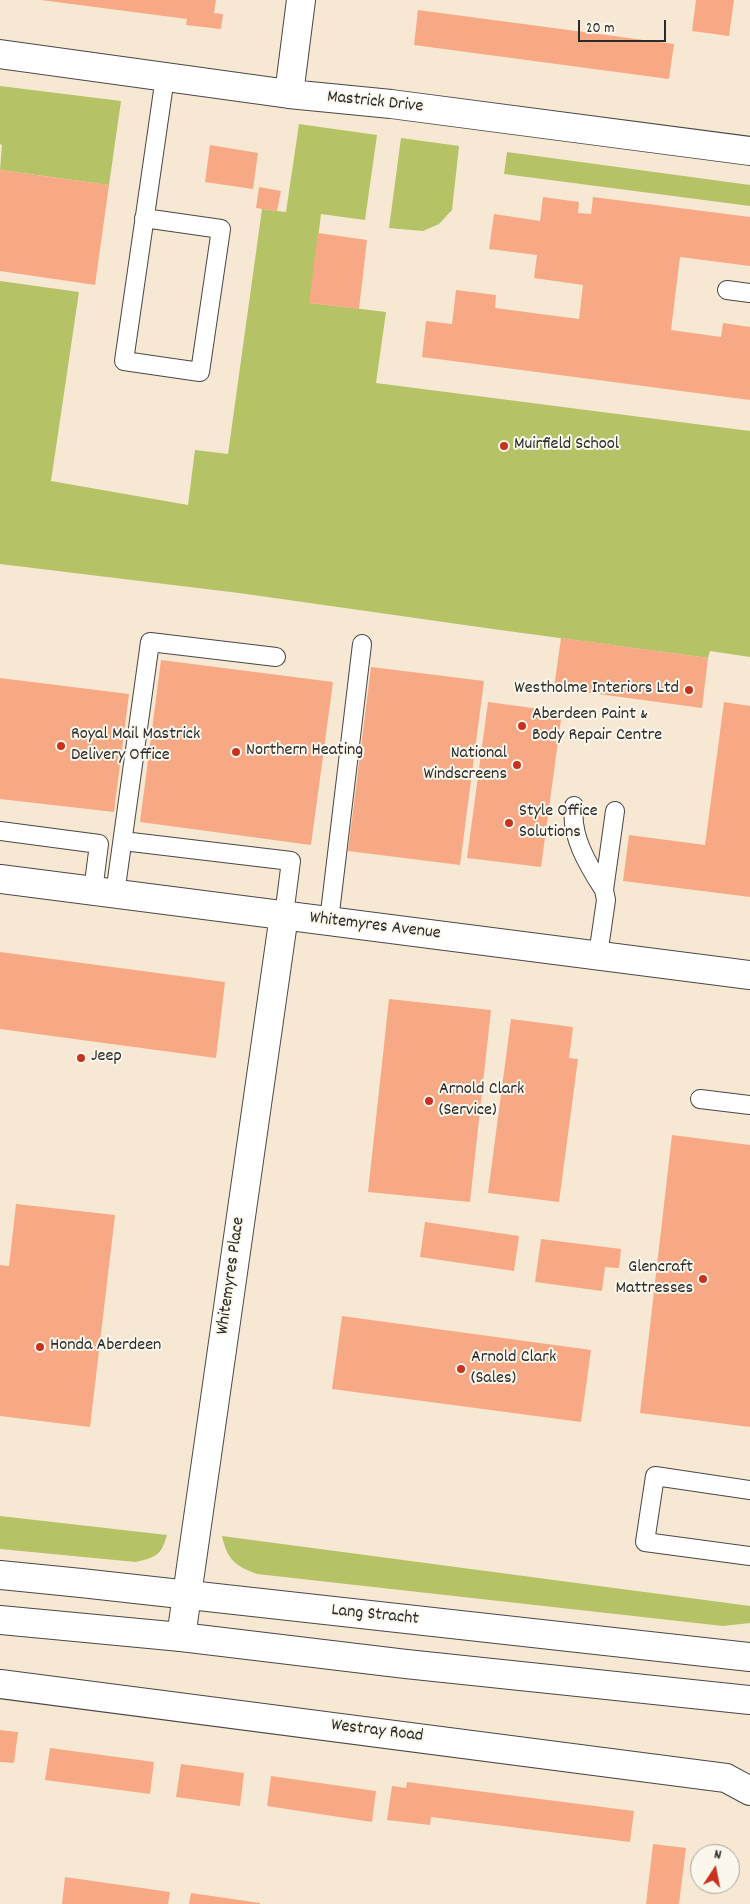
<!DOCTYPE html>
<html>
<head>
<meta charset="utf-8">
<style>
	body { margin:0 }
	#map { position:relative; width:750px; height:1904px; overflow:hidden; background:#f7e8d3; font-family:Dekko,sans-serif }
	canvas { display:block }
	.north { position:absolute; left:690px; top:1844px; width:50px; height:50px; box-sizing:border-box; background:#fbf7ec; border:1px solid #a8a59f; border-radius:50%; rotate:11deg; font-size:14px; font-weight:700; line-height:20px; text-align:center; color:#2b2b2b }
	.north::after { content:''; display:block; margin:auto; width:18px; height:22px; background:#c8321e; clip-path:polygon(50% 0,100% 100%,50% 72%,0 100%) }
	.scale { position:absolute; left:578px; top:20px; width:88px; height:22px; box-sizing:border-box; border:2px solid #2b2b2b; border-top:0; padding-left:6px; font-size:15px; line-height:18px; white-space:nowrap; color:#2b2b2b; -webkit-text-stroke:4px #fbf7ec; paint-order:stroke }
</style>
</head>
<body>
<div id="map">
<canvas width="750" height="1904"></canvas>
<div class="north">N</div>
<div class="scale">20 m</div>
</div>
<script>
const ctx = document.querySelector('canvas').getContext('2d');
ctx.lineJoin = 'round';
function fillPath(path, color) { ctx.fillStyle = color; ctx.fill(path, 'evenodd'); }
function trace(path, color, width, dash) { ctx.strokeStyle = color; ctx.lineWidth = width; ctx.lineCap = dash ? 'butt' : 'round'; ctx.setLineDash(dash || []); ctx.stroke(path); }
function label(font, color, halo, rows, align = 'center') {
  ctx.font = font + ' Dekko,sans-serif'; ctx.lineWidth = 4; ctx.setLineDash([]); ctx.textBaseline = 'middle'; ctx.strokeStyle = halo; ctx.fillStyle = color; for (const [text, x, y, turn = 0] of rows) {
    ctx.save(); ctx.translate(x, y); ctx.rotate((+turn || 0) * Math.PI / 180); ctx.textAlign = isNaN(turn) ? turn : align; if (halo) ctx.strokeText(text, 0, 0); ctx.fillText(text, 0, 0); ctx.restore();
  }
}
fillPath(new Path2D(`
	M0,86l121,15 -12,84 -109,-15 2,-25 -2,-1z
	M299,124l78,11 -12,85 -44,-6 -11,89 76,9 -10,71 374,48v226l-40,-6 -2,7 -215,-29 -254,-36 -239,-29v-283l79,11 -28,189 137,24 7,-55 33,4 34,-245 24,3z
	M401,138l58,8 -7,64 -13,14 -16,7 -34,-3z
	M507,152l243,33v21l-246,-32z
	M0,1516l167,19c-6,21 -11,22 -31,27l-136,-13z
	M222,1536l528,70v17l-27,3 -466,-52c-22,-8 -30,-15 -35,-38z`), '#b5c366');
fillPath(new Path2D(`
	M41,0h175l-2,13 9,1 -2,15 -35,-4 1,-6z
	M696,0h38l-5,36 -37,-5z
	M418,10l256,34 -5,35 -255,-34z
	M210,145l48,8 -5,36 -48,-7z
	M0,170l109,15 -14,100 -95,-14z
	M259,187l22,4 -4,20 -21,-3z
	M543,197l36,5 -1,11 13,1 2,-17 157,20v49l-70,-9 -9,73 50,7 2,-14 27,4v73l-328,-43 4,-36 26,3 4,-34 40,5 -1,13 84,11 4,-34 -49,-7 3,-23 -48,-6 5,-35 46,7z
	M318,233l49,7 -8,69 -50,-6z
	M561,638l147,20 -6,50 -148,-20z
	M161,660l172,22 -22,163 -171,-23z
	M371,667l113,14 -24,184 -112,-14z
	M0,678l129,16 -15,118 -114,-13z
	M488,702l74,10 -21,155 -74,-9z
	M724,702l26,4v191l-127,-16 6,-46 76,10z
	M0,952l225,30 -9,76 -216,-29z
	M389,999l102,11 -21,192 -102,-10z
	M511,1019l62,8 -4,31 9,1 -19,143 -71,-9z
	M672,1135l78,10v282l-110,-14z
	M16,1204l99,11 -25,212 -90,-11v-151l9,1z
	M425,1222l94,14 -5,35 -94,-14z
	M541,1239l80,10 -2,19 -14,-1 -3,24 -67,-9z
	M342,1316l249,34 -10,72 -249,-33z
	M0,1730l18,2 -4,31 -14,-1z
	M50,1748l104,14 -4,32 -105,-14z
	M181,1764l63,9 -4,33 -64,-9z
	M271,1776l105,15 -4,31 -105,-16z
	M407,1782l227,29 -4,31 -199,-25 -1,8 -43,-5 5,-34 14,2z
	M653,1844l33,4 -7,56h-33z
	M65,1877l105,15 -2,12h-106z
	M191,1893l69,10v1h-71z`), '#f7a985');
const service = new Path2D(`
	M144,218l77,11 -21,143 -76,-11 41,-284
	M727,290l23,3
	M574,806c-4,30 14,59 30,84l11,-79
	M0,831l99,13 -6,47
	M123,841l168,20 -7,54
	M115,894l35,-252 126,15
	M329,921l33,-277
	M598,955l8,-55 -2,-10
	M700,1099l50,6
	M750,1490l-95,-14 -10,66 105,14`);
const minor = new Path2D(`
	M0,54l289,40 102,10 359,47
	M289,94l12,-94
	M0,879l750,96
	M181,1637l103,-722
	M0,1684l726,94 24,13`);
const primary = new Path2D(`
	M0,1575l81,8 669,74
	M0,1620l181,17 225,27 344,36`);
trace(service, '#4a4744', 20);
trace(minor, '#4a4744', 30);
trace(primary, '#4a4744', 30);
trace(service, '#fff', 18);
trace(minor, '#fff', 28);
trace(primary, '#fff', 28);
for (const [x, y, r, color] of [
	[504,446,5,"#c8321e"],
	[689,690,5,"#c8321e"],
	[522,726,5,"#c8321e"],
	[61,746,5,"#c8321e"],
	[236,752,5,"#c8321e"],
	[517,765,5,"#c8321e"],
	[509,823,5,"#c8321e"],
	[81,1058,5,"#c8321e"],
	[429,1101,5,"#c8321e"],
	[703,1279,5,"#c8321e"],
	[40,1347,5,"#c8321e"],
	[461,1369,5,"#c8321e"]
]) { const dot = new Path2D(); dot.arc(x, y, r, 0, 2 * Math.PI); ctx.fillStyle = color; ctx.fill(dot); trace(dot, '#fbf7ec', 2); }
label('18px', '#2b2b2b', '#fbf7ec', [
	["Mastrick Drive",375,103,6],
	["Whitemyres Avenue",375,927,7],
	["Whitemyres Place",232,1276,-82],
	["Lang Stracht",375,1616,6],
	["Westray Road",377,1732,7]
]);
label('18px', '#2b2b2b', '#fbf7ec', [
	["Muirfield School",514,446],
	["Westholme Interiors Ltd",679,690,"right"],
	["Aberdeen Paint &",532,716],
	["Body Repair Centre",532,737],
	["Royal Mail Mastrick",71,736],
	["Delivery Office",71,757],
	["Northern Heating",246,752],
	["National",507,755,"right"],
	["Windscreens",507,776,"right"],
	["Style Office",519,813],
	["Solutions",519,834],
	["Jeep",91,1058],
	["Arnold Clark",439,1091],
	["(Service)",439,1112],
	["Glencraft",693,1269,"right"],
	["Mattresses",693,1290,"right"],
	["Honda Aberdeen",50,1347],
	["Arnold Clark",471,1359],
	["(Sales)",471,1380]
], 'left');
</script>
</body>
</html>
